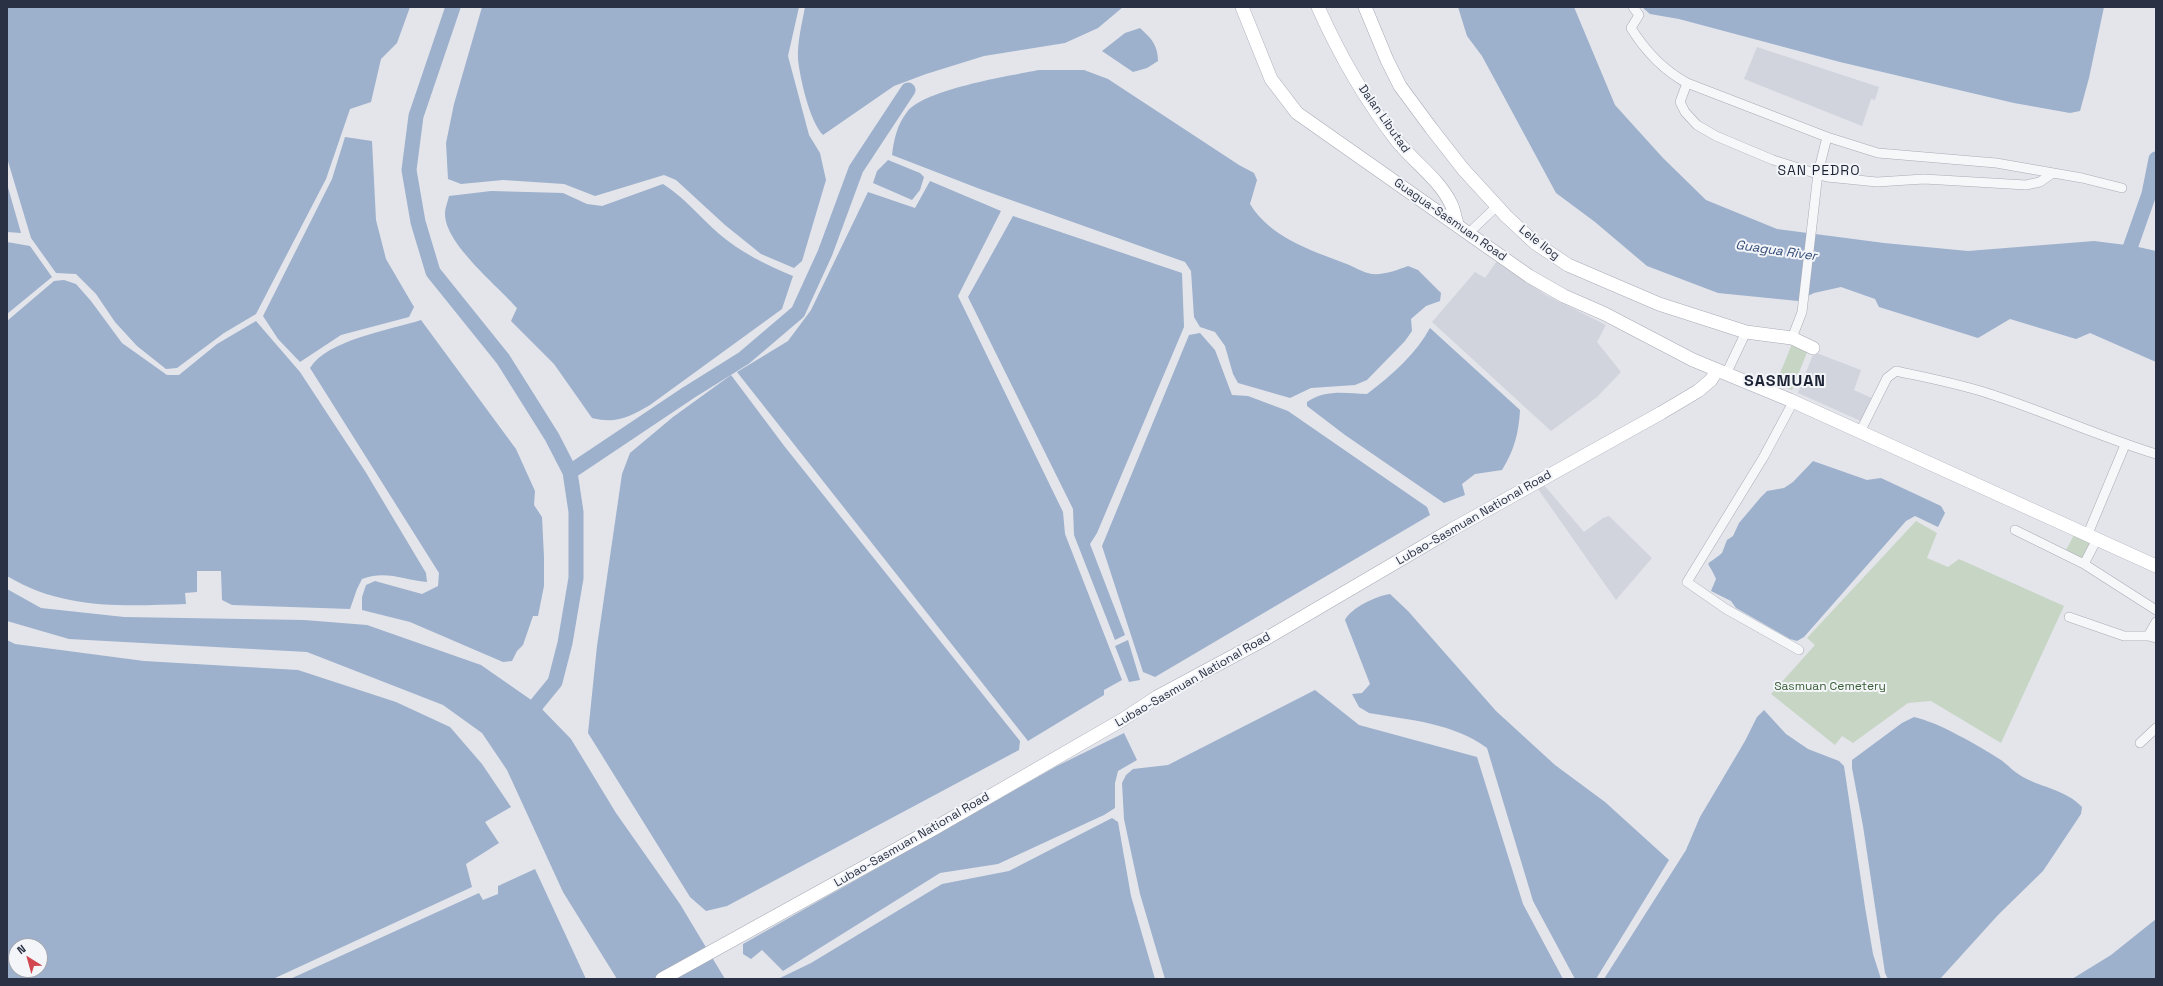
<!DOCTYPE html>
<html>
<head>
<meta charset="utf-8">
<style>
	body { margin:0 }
	#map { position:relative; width:2163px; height:986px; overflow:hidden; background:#e3e5eb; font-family:"Space Grotesk",sans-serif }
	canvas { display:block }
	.frame { position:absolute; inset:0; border:8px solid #2a3144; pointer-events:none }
	.north { position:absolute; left:8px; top:938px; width:40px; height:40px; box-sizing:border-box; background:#f3f5f8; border:1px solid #a3a7b0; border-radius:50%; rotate:323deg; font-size:11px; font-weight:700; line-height:16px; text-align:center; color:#2a3144 }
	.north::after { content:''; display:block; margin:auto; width:14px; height:18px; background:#d24650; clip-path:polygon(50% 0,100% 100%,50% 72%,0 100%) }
</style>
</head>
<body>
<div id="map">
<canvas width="2163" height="986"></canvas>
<div class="frame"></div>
<div class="north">N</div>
</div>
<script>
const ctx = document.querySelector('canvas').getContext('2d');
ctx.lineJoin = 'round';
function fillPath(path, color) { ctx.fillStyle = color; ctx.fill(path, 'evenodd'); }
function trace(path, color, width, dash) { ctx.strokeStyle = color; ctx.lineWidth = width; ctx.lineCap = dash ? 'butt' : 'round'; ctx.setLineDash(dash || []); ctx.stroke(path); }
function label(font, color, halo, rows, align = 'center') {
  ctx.font = font + ' "Space Grotesk",sans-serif'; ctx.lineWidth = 4; ctx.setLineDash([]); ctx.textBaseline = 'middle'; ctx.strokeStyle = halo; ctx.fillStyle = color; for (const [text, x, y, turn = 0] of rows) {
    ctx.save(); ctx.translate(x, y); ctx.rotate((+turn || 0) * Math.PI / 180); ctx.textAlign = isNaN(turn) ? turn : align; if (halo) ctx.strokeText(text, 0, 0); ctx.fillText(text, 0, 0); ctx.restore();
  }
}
fillPath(new Path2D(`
	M1757,47l122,40 -4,13 -4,-1 -9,27 -118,-47z
	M1497,261l49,34 60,30 -9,17 24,30 -24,25 -46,34 -119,-109 43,-50 10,6z
	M1814,352l47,18 -7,20 20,9 -11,23 -65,-29z
	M1543,484l41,48 19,-14 6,-2 43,42 -36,42 -78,-111z`), '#d1d4dd');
fillPath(new Path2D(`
	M1792,344l16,6 -16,40 -16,-7z
	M1916,521l21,12 -10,25 21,9 11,-8 105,47 -63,137 -70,-42 -23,2 -55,40 -11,-7 -7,9 -64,-51 44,-49 -8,-7z
	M2074,535l18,9 -8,17 -19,-9z`), '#c7d5c4');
fillPath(new Path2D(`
	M7,7h403l-13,36 -16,16 -10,43 -21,7 -24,70 -70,135 -32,19 -47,35 -11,1 -29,-23 -22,-24 -19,-28 -20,-20 -20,-1 -25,-35 -24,-80z
	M482,7h317l-11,49 21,79 11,18 6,27 -24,81 -8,7 -33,-14 -36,-29 -49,-45 -12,-5 -69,21 -31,-12 -61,-4 -42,4 -13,-5 -2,-36 8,-39z
	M805,7h318l-25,21 -33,15 -81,13 -58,18 -32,12 -71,49c-13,-13 -23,-56 -25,-76 -1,-16 4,-36 7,-52z
	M1458,7h116l41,98 48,53 43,42 71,29 107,14 84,8 126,-10 40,5 22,5v111l-66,-29 -14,6 -66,-20 -32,19 -99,-31 -4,-8 -34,-12 -27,6 -16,8 -80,-8 -71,-27 -52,-44 -39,-29 -74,-137 -15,-20z
	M1642,7h462l-15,71 -9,33 -10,2 -56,-10 -174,-41 -161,-43 -29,-5z
	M1140,28c11,10 18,17 18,33l-11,7 -14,4 -31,-21 23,-18z
	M1039,70h45l24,9 131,86 15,8 3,7 -7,24c20,33 60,46 94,59 9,3 19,10 28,11 13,1 25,-4 36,-8l10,4 23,23 -1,8 -14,5 -15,13 1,12 -7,10 -38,39 -12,5 -44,3 -21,10 -52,-15 -5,-9 -8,-28 -10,-14 -15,-5 -6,-10 -3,-46 -6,-9 -205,-73 -88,-34c2,-16 5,-30 15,-43 18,-23 102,-36 132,-42z
	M345,137l27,4 4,79 10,39 28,48 -5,10 -68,18 -41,27 -22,-23 -15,-23 69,-137z
	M888,160l32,13 4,4 -4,13 -8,10 -39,-17 4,-12z
	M930,181l71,30 -43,85 105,216 2,22 57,146 -18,10v5l-76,46 -291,-369 51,-31 23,-31 57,-118 47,16z
	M7,184l14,49 -14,-1z
	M663,184c21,13 37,33 55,49 22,19 48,32 75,43l-11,33 -132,96c-21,12 -33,19 -58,13l-38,-54 -43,-43 6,-13c-19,-22 -72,-64 -72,-94 0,-6 3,-13 4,-18l42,-5 72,2 24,11 15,2z
	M1013,216l169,57 2,54 -87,206 -7,11 35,91 -10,5 -41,-105 -1,-26 -105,-212z
	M7,242l23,4 22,31 -45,37z
	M64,280l12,4 15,17 31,42 45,32h12l38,-31 39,-23 44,51 65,99 61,102 1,9c-25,-2 -40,-12 -65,-3l-5,10 -7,20 -118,-4 -10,-5 -1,-29h-24v21l-12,1 1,11c-63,2 -123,6 -179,-28v-255l47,-40z
	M421,320l95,129 19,42 -1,14 8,12 2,40v29l-6,30h-5l-10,29 -6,6 -5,10 -9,1 -93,-40 -48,-12v-13l4,-12 9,-4 47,13 16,-8 1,-13 -129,-205c17,-28 80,-38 111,-48z
	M1430,328l90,82c-1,22 -6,41 -18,60l-27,4 -13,10 3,11 -21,8 -99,-68 -38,-29v-4c18,-13 39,-9 60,-8 24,-18 49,-40 63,-66z
	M1200,333l15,17 17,45 16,1 40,15 139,96 3,8 -275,162 -12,-5 -41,-126 87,-211z
	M731,375l54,72 235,294 -1,9 -292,156 -21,5 -16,-14 -102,-164 9,-87 25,-172 8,-21 43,-36z
	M1813,461l54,19 14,-2 60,28 4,7 -7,14 -23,-11 -9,5 -102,116 -7,4 -7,-2 -54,-31 -5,-7 -20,-10 5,-12c-9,-22 -13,-10 6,-26l5,-13 6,-4 6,-13 22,-26 6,-6 17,-3 9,-6z
	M7,589l34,19 83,9 180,3 63,5 114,40 56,39 34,35 45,74 64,91 45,75h-108l-54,-87 -56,-122 -25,-37 -39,-28 -136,-53 -238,-13 -62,-18z
	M1390,594l18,17 88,100 59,54 50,37 64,58 -73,119h-21l-42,-78 -46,-153c-34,-25 -77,-28 -118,-35l-10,-6 -7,-13 10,-1 8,-9 -25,-64c6,-12 31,-24 45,-26z
	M7,640l8,4 129,17 154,9 98,32 54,25 32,37 29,43 -26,15 14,21 -33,21 6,23 -199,92h-266zM16,946h24v24h-24z
	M1128,640l12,40 -11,2 -14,-36z
	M1315,690l44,35 118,32 46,147 40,75h-398l-25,-85 -16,-75 -2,-36 4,-8 7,-6 35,-4z
	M1764,710l22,24 22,15 31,12 5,5 21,141 8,47 8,25h-277l82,-129 14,-33 45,-76 12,-24z
	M1914,717c24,5 65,29 87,43 7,5 14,13 22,17 20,11 43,13 59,30l-1,7 -38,57 -45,44 -58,64h-52l-3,-6 -22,-147 -11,-58v-8l50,-37z
	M1124,733l13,27 -19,11 -3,12v25l-11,7 -106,49 -58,9 -157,98 -21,-21 -11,9 -8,-5v-10l314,-178z
	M1112,818l6,4 13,74 24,83h-377l33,-16 131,-79 67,-13z
	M535,869l51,110h-296l189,-86 4,7 15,-6v-8z
	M2156,919v60h-84l39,-24z`), '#9db0cc');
trace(new Path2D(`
	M453,7l-37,109 -7,54 9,52 15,50 70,87 49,78 18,35 6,40v66l-11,65 -10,39 -18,22 -10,18
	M2124,265l25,-71 7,-35
	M570,472l118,-79 56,-35 54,-46 27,-59 31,-84 52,-79`), '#9db0cc', 15);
const street = new Path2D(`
	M1633,7l6,8 -8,13c15,24 32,42 56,55l140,54 51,16 118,10 86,15 40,10
	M1687,83l-7,19 5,10 12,13 19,11 57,24 54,17 50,5 47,-3 102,6 14,-3 13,-9
	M1469,233l28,-27
	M1792,338l10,-26 16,-139 9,-36
	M1726,374l20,-42
	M1793,402l-30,56 -76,124 39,27 73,41
	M1860,432l27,-54 9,-7c32,7 65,13 97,24 55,18 108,42 163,59
	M2015,530l69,34 72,46
	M2087,536l38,-91
	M2084,564l12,-23
	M2069,617l55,19h24l8,2
	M2148,636l8,-14
	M2140,743l16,-15`);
const secondary = new Path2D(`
	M1242,7l29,72 26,34 232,163 35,20 41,18 88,46 97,40 366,166
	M1318,7c21,47 48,94 79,134 17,21 43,39 54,63 3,6 4,14 6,20
	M1365,7l22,53 13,26 31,42 32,41 43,47 29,27 33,22 91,39 87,28 46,6 21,10
	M662,979l273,-151 187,-108 35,-23 110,-59 184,-108 210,-117 37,-22 13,-11 6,-10`);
trace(street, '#a8abb6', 10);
trace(secondary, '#a8abb6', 14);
trace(street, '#f6f7f9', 9);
trace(secondary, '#fff', 13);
label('12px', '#2a3144', '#f3f5f8', [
	["Dalan Libutad",1384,119,55],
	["Guagua-Sasmuan Road",1450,220,35],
	["Lele Ilog",1539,243,38],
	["Lubao-Sasmuan National Road",1474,518,-30],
	["Lubao-Sasmuan National Road",1193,680,-30],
	["Lubao-Sasmuan National Road",912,840,-30]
]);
label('12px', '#3b6037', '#f3f5f8', [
	["Sasmuan Cemetery",1830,687]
]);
label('italic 13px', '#334d79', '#f3f5f8', [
	["Guagua River",1776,251,8]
]);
ctx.letterSpacing = '1px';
label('14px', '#1c2335', '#f3f5f8', [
	["SAN PEDRO",1819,171]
]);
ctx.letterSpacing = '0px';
ctx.letterSpacing = '1px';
label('bold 16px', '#1c2335', '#f3f5f8', [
	["SASMUAN",1785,382]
]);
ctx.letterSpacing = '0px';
</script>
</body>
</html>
